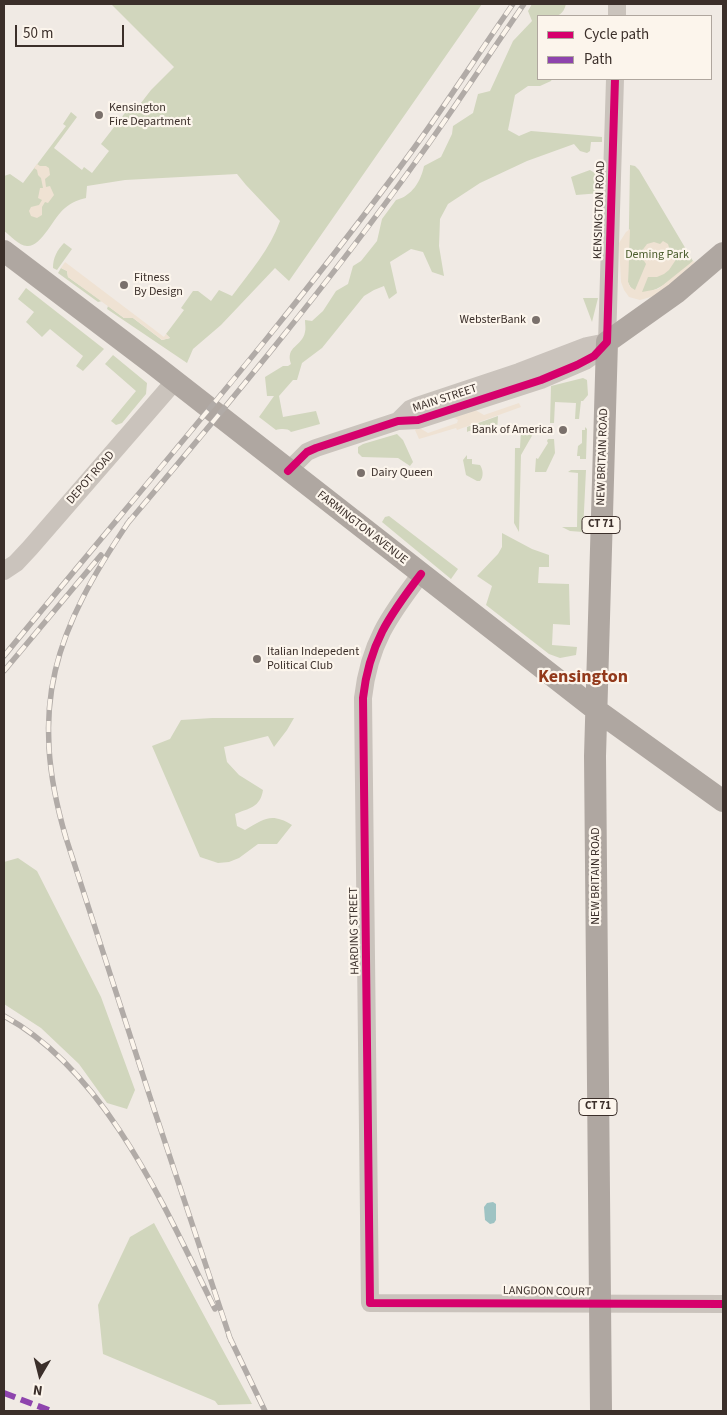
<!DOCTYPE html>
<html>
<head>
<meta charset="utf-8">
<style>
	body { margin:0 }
	#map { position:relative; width:727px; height:1415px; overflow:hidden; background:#f0eae4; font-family:"Source Sans 3",sans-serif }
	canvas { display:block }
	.frame { position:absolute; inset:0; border:5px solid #3b2f2a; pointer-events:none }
	.legend { position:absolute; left:537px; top:15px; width:175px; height:65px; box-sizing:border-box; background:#fcf5ec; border:1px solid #afa69e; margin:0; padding:6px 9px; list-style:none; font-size:15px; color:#3b2f2a }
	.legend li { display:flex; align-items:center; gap:10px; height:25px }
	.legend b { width:25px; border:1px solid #afa69e }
	.north { position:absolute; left:15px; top:1350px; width:50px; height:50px; -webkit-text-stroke:4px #fcf5ec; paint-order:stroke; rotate:188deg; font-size:14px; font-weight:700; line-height:20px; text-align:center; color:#3b2f2a }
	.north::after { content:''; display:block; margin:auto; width:18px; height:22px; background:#3b2f2a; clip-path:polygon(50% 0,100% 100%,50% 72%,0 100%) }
	.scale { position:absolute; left:15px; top:25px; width:109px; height:22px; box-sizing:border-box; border:2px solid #3b2f2a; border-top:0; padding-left:6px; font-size:15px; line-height:18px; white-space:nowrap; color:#3b2f2a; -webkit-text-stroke:4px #fcf5ec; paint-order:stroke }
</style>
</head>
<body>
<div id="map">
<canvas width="727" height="1415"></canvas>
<div class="frame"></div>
<ul class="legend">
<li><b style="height:6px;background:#d6006c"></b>Cycle path</li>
<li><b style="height:6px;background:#8e44ad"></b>Path</li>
</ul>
<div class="north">N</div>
<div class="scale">50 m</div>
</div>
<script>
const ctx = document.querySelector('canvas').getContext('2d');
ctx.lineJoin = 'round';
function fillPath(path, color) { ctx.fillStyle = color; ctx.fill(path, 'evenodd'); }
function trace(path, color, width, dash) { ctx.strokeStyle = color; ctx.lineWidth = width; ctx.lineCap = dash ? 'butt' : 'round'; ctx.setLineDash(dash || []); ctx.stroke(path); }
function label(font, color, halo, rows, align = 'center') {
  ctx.font = font + ' "Source Sans 3",sans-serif'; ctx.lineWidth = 4.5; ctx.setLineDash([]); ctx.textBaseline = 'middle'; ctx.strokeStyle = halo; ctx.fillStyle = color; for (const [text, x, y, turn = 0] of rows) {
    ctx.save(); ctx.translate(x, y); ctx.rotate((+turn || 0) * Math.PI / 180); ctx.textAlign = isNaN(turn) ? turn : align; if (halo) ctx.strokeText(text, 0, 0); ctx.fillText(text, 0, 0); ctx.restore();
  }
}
fillPath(new Path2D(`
	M111,4h371l-193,277 -14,-13 -54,57 -28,24 -6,14 -80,-54 1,-3 16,12h9l29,22 8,-2 -4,-4 18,-24 -3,-2 12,-17h5l13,10 8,-11 13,6c18,-24 38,-47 48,-75l-34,-36 -9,-11 -112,6 -38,6 -1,12c-8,2 -14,4 -21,10 -11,8 -23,39 -38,38 -8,0 -17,-11 -23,-15v-55l6,-2 13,9 43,-57 -3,-2 8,-12 6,5 -23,31 28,22 2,-3 8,6 17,-22 -8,-7 27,-35 6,3 17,-22 23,-23z
	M532,4h34c-4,16 -14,12 -28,12v63h14l-1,2 -11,5h-12l-13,9 -7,35 11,6 12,-5 71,6v5h-11l-1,9 -3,2 -7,-2 -6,-7 -47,17 -47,22 -32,21 -8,15 -1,27 5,30 -12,-4 -9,-20 -12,-3 -21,13 7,31 -8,6 -5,-13 -10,4 -10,6 -42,52 -20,15 -5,17h-4l-14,16 4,21 33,-6 4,13 -29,8c-3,-4 -11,-3 -15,-2l-17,-13 15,-21h-7l-2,-19 18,-11h5l3,-2c-6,-18 11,-17 14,-32 1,-3 0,-8 0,-12l7,1 11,-10 13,-20 12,-7 5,-18 8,-5 16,-20 5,-22 14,-19c16,-4 25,-19 28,-34l17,-9 11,-23 1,-8 20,-13 5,-19 12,-3 23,-50 19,-20 -4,-10z
	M630,165l5,1 4,4 54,91c-11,12 -54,50 -65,21z
	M590,170l11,7v16l-25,2 -5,-18z
	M64,243l8,6 -15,21 -4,-2c0,-10 4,-18 11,-25z
	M61,268l6,3 1,6 34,24 -4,1 -40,-29z
	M26,288l78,61 -21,22 -7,-5 7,-10 -33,-27 -8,8 -16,-15 8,-10 -16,-13z
	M583,298h15l-6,24z
	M113,355l34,28 -1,11 -24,29 -6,2 -5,-4 25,-30 -31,-27z
	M583,378l4,2 1,15 -5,6h-2l-2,18h-4l1,-16 -21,-1 -1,21h-4l1,-37z
	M498,416l-1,16 -28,-1 -2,1v-5z
	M585,427l2,2 -1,30h-6v-3h-3l1,-10 4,-3v-13h3z
	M521,430h13l2,5 -3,-1 -12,21 -2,77 -5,-9 1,-75h5z
	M397,434l6,6 10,22 -3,4 -12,-8 -36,-1 -4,-4v-6l5,-3z
	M548,439h6l1,14 -9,19h-11l1,-14 2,1 10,-16 -1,-2z
	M467,455v4h5v5l8,1c3,4 4,12 0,16h-3l-11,-6 -3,-15z
	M571,470h15l-3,62 -13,-1 -8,-4h15l1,-54 -10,-1z
	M389,516l69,53 -7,10 -69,-57 3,-5z
	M502,533l30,16 17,6v12h-10l-1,16 31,1 1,41 -17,-1 -1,21 25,2 -1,8 -16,3 -11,-4 -63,-49 6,-19 -15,-10 21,-22 4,-7z
	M212,718h82l-7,12 -13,17 -6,-11 -44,11 3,15 12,13 24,15c-3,18 -14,18 -28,24l2,12 8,4c19,-11 26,-18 47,-5l-15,19h-19l-19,14 -10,4 -11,1 -18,-6 -48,-111 18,-7 11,-19z
	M18,858l19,13 64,126 34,93 -8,19 -20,-6 -28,-39 -38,-36 -37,-24v-142z
	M154,1223l98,181 -34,1 -3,-4 -112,-47 -5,-49 32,-68z`), '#d1d6bd');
fillPath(new Path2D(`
	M37,164l3,2h6l3,2 1,7 -5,4 1,8 4,-1 4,9 -6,8 -3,-1 -3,5v8l-5,3 -6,-2 -2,-5 2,-4 8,-2 3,-5 -4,-2 2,-10h3l-2,-10 -3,-3 -1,-5 -3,-2z
	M630,229l-2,53 2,5 5,3 11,-26 -5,-8v-4l6,-8 7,-2 6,2 3,-3 5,3 3,10 4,-1v8l-6,9 -5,4 -7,3h-9l-6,15 16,-3 35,-28 2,1 -29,26 -12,8 -14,4 -11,-3 -5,-7 -3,-8 -2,-39 7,-11z
	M65,262l99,75 2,-3 4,4 -8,2 -29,-22h-9l-56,-41 -1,-6 -6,-3z
	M519,403l2,4 -64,23 -1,-2 -37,11 -4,-9 3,-3 10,6 29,-10 1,-3 -7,-4 19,-9 14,8z`), '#efe2d3');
fillPath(new Path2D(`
	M493,1202l3,2v16l-2,3 -4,1 -5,-4 -1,-13 3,-4z`), '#9ec3c3');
trace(new Path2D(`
	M617,16v-12
	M607,342l8,-263
	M398,421l12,-12 7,-3 102,-34 68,-26 20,-4
	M288,471l19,-19 9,-4 82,-27 20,-1 123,-40 44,-19 16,-11 6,-8
	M4,571l12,-8 14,-15 144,-166
	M421,574c-32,42 -52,70 -58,124l7,605 353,1`), '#cac3bc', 18);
trace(new Path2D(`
	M4,251l149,113 442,345 128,92
	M601,1411l-6,-655 12,-414 69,-49 47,-40`), '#afa7a1', 22);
const rail = new Path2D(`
	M130,520c-75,110 -103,186 -64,318l84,259 81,244
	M127,524c100,-118 200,-238 290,-364 37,-51 71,-104 107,-156
	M4,656c136,-166 278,-328 405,-501 36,-49 69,-101 104,-151
	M4,671l97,-116
	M4,1016c103,56 161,192 211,293
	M229,1336l36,75`);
trace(rail, '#b1aba7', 5.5);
trace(rail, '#fcf5ec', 4, [11]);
trace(new Path2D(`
	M4,1393l47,18`), '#8e44ad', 6, [12, 6]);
trace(new Path2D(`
	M288,471l19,-19 9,-4 82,-27 20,-1 123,-40 36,-15 17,-9 13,-14 8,-263
	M421,574c-32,42 -52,70 -58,124l7,605 353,1`), '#d6006c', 8);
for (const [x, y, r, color] of [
	[99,115,5,"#7a706b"],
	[124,285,5,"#7a706b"],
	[536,320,5,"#7a706b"],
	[563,430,5,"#7a706b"],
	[361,473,5,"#7a706b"],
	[257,659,5,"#7a706b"]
]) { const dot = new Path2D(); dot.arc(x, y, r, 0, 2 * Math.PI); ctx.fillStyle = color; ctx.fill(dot); trace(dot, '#fcf5ec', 2); }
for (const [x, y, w] of [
	[601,525,38],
	[598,1107,38]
]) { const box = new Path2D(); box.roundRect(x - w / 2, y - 8.5, w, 17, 4); ctx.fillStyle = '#fcf5ec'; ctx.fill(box); trace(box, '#3b2f2a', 1); }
label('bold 11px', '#3b2f2a', null, [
	["CT 71",601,525],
	["CT 71",598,1107]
]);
label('12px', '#3b2f2a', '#fcf5ec', [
	["Kensington",109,108],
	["Fire Department",109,122],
	["Fitness",134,278],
	["By Design",134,292],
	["WebsterBank",526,320,"right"],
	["Bank of America",553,430,"right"],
	["Dairy Queen",371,473],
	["Italian Indepedent",267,652],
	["Political Club",267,666]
], 'left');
label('12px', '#3b2f2a', '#fcf5ec', [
	["KENSINGTON ROAD",600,210,-88],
	["MAIN STREET",445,399,-18],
	["NEW BRITAIN ROAD",603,457,-88],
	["DEPOT ROAD",91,478,-49],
	["FARMINGTON AVENUE",362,528,38],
	["NEW BRITAIN ROAD",596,876,-90],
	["HARDING STREET",355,931,-91],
	["LANGDON COURT",547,1292,1]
]);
label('12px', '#495c2b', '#fcf5ec', [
	["Deming Park",657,255]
]);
label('bold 18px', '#92391b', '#fcf5ec', [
	["Kensington",583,678]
]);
</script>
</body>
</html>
